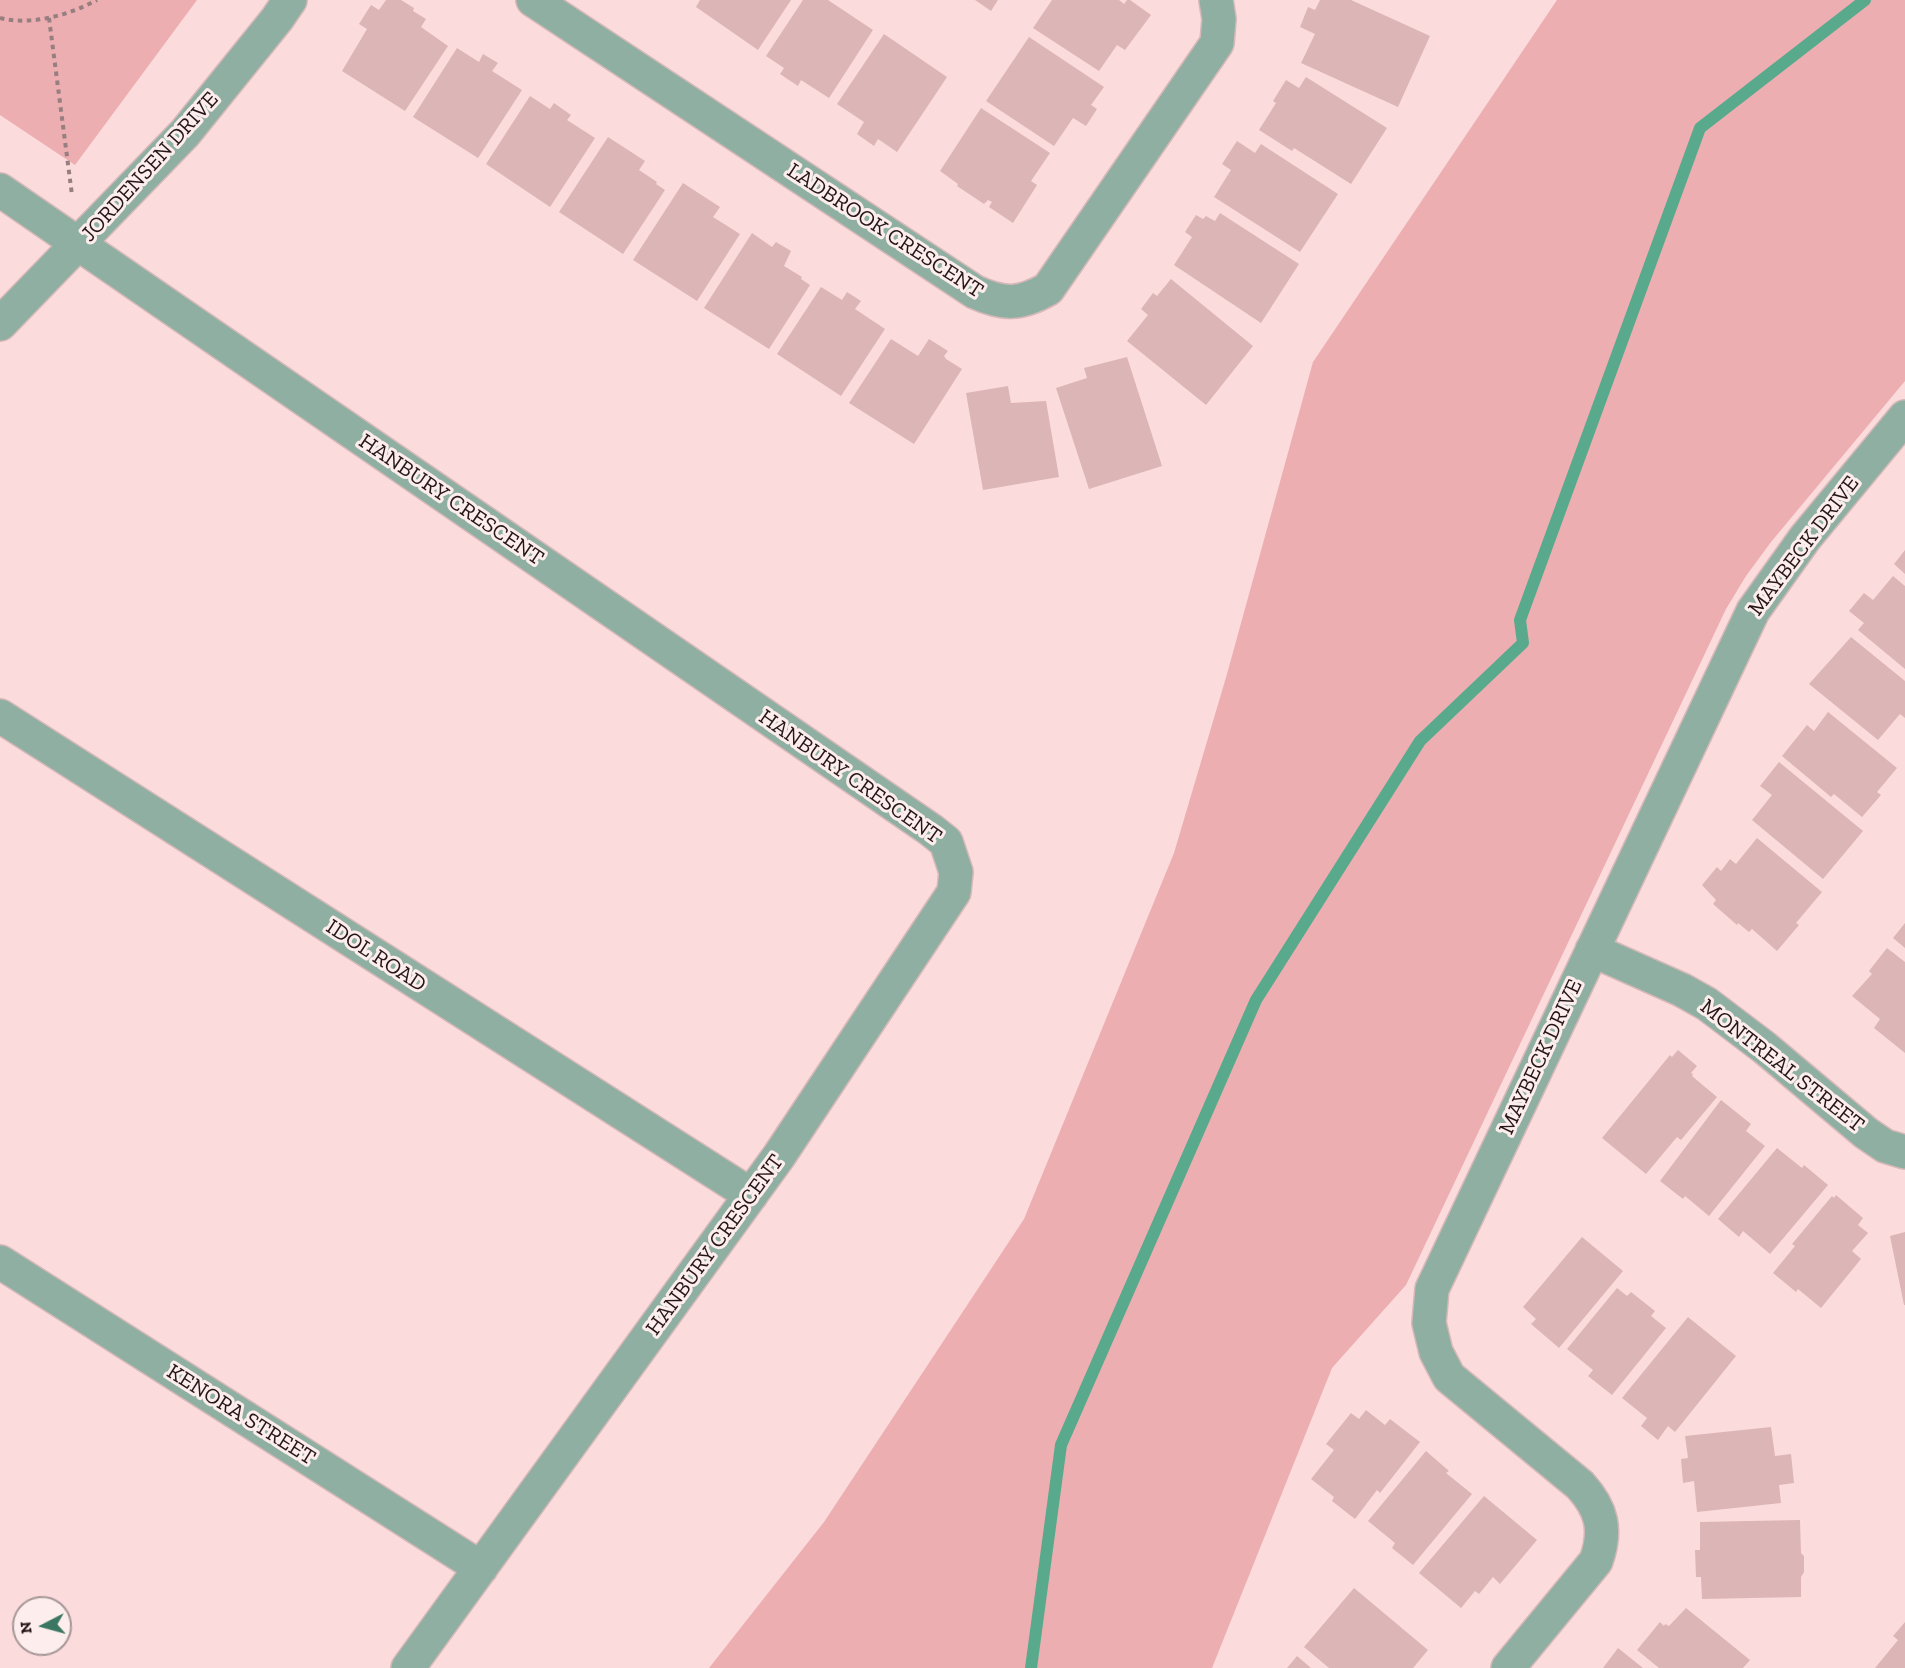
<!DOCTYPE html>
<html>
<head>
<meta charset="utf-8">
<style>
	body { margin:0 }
	#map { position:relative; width:1905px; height:1668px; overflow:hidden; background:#fcdbdc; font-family:"Zilla Slab",serif }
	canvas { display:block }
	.north { position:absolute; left:12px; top:1596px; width:60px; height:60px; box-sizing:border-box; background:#fdeded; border:2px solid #a69797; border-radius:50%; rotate:264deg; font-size:16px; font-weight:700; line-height:24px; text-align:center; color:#241616 }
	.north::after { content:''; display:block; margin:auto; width:21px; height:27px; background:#3a7661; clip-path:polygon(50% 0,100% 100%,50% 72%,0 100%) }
</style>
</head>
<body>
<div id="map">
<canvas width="1905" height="1668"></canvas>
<div class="north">N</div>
</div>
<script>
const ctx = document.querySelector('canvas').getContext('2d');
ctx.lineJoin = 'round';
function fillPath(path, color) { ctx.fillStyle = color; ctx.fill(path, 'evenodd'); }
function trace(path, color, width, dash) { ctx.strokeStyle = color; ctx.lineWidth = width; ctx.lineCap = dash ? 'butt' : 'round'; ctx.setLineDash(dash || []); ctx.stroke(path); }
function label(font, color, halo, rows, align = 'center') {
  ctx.font = font + ' "Zilla Slab",serif'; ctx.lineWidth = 6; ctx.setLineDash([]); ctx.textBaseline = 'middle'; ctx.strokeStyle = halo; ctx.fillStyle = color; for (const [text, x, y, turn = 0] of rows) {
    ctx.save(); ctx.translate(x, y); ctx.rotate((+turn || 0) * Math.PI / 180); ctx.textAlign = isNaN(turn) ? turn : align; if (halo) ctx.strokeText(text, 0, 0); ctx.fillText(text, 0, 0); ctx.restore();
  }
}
fillPath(new Path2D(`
	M0,0h197l-122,165 -75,-50z
	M1557,0h348v381l-134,161 -25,34 -20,33 -320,676 -74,83 -120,300h-503l115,-146 200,-303 150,-366 53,-179 86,-312z`), '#ecaeb1');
trace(new Path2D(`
	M1031,1668l30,-223 195,-445 164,-259 103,-98 -3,-23 180,-492 165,-128`), '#59a98d', 12);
fillPath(new Path2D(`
	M386,0h15l13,8 -1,3 13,8 -5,8 27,19 -43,65 -63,-40 25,-42 -8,-5 12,-19 8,5z
	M700,0h91l-33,50 -62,-43z
	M803,0h25l45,30 -44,68 -28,-18 -3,6 -18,-12 4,-6 -18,-12z
	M975,0h23l-7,11z
	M1052,0h67l5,4 3,-4h3l21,15 -26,35 -8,-5 -18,26 -66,-43z
	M1320,0h31l79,36 -32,71 -97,-44 14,-29 -15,-7 8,-20 7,3z
	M884,34l63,43 -50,75 -19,-13 -4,7 -17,-12 7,-12 -27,-18z
	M1029,37l75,50 -13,18 6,4 -11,17 -13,-8 -19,28 -68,-45z
	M457,48l22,14 4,-8 15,9 -6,8 30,19 -44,68 -65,-41z
	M1306,77l81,51 -36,56 -57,-36 -2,3 -33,-21 17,-27 -3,-2 13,-21 13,8z
	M530,96l20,13 4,-6 17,12 -4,5 28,18 -45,69 -64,-43z
	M981,108l69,45 -19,28 6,4 -24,38 -24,-16 3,-5 -4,-2 -4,4 -27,-18 1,-2 -18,-13z
	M608,137l37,24 -6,9 18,12 -1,2 9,6 -42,64 -64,-42z
	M1237,141l18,12 6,-9 77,50 -38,58 -86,-55 17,-27 -9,-6z
	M683,183l37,24 -7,10 27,17 -43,67 -64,-41z
	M1220,213l79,51 -38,59 -87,-58 18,-28 -7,-5 11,-17 7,4 3,-3 9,5z
	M752,233l20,14 4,-5 15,9 -7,15 18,11 -1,2 9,6 -41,64 -65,-41z
	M1171,279l82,67 -47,59 -79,-64 21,-26 -7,-6 12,-16 4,3z
	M821,287l21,13 5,-8 14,9 -6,8 30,20 -44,67 -64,-42z
	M891,339l27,17 11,-17 19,12 -4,5 2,3 16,10 -48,75 -65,-41z
	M1127,357l35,109 -73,23 -33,-101 31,-10 -3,-10z
	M1008,386l3,17 35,-2 13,76 -76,13 -17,-97z
	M1905,550v24l-11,-10z
	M1893,576l12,10v83l-47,-39 6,-7 -15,-12 15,-18 9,7z
	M1851,637l54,44v37l-5,-4 -22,26 -69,-56z
	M1828,712l69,56 -20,24 4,3 -19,22 -28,-23 -3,3 -49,-41 25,-31 7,6z
	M1779,762l84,69 -40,48 -71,-59 20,-25 -12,-9z
	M1757,838l65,54 -26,31 3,2 -22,26 -25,-22 -3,3 -11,-9 -1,2 -24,-21 3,-4 -14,-15 15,-18 4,4 9,-12 6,5z
	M1905,923v25l-12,-10z
	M1887,948l18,14v91l-31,-25 6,-9 -28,-23 20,-22 -3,-3z
	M1678,1050l19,16 -6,7 2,1 -1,2 25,21 -36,43 -4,-3 -31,37 -44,-36 68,-83 2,2z
	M1721,1100l30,24 -5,7 19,15 -56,70 -24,-20 -2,3 -23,-18z
	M1777,1148l25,20 2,-3 24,20 -58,69 -27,-23 -4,6 -21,-18z
	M1836,1195l27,23 -5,7 10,8 -16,18 9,8 -40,49 -23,-19 -2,3 -23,-19 22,-27 -3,-2 40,-48 2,2z
	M1905,1232v73h-1l-14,-69z
	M1582,1237l41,34 -64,77 -28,-24 5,-5 -13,-12z
	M1617,1288l10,8 4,-4 24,19 -4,5 15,12 -54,67 -24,-19 5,-6 -26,-21z
	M1688,1317l48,39 -61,76 -7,-6 -10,14 -17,-14 6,-8 -25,-20z
	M1366,1410l19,15 5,-6 30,23 -40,51 -3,-3 -22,29 -23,-18 2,-4 -23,-18 23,-29 -8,-6 25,-31 8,6z
	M1771,1427l4,29 16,-2 3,29 -15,2 2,18 -84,9 -3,-31 -11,2 -2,-24 7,-1 -3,-22z
	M1426,1451l23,20 -3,2 26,21 -59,71 -21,-17 3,-5 -27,-22z
	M1484,1496l53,44 -37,44 -7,-7 -14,17 -4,-3 -14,17 -42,-35z
	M1800,1520l1,33 3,3v16l-3,5v20l-99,2 -1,-22h-5l-1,-27h5v-28z
	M1354,1588l74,62 -15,18h-84l-25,-21z
	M1686,1608l64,52 -7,8h-84l-22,-18 23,-28 4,4 1,-2 4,2z
	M1905,1622v46h-30l23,-28 -5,-4z
	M1618,1648l25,20h-40z
	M1297,1656l14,12h-24z`), '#dcb5b6');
const minor = new Path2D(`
	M533,0l442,292c29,13 45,13 73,-3l169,-246 2,-24 -3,-19
	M0,190l931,640 15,12 10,30 -2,20 -175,264 -371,512
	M0,324l185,-191 92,-114 13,-19
	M0,716l751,479
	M1592,950l90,40 25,14 58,44 101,85 19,13 20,6
	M0,1262l481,306
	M1508,1668l88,-107c11,-31 6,-52 -16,-76l-131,-108 -13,-25 -7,-29 3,-34 321,-678 52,-73 100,-121`);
trace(minor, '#d5b8b8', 36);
trace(new Path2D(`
	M0,18c31,8 69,-3 97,-18
	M49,18l23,177`), '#977f80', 4, [4.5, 4.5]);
trace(minor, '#8eafa2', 33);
label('22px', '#241616', '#fdeded', [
	["JORDENSEN DRIVE",150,167,-48],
	["LADBROOK CRESCENT",885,231,33],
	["HANBURY CRESCENT",451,500,34],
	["MAYBECK DRIVE",1804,546,-53],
	["HANBURY CRESCENT",850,777,35],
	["IDOL ROAD",376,956,33],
	["MAYBECK DRIVE",1541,1057,-65],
	["MONTREAL STREET",1782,1066,38],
	["HANBURY CRESCENT",715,1245,-54],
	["KENORA STREET",241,1415,32]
]);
</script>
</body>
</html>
